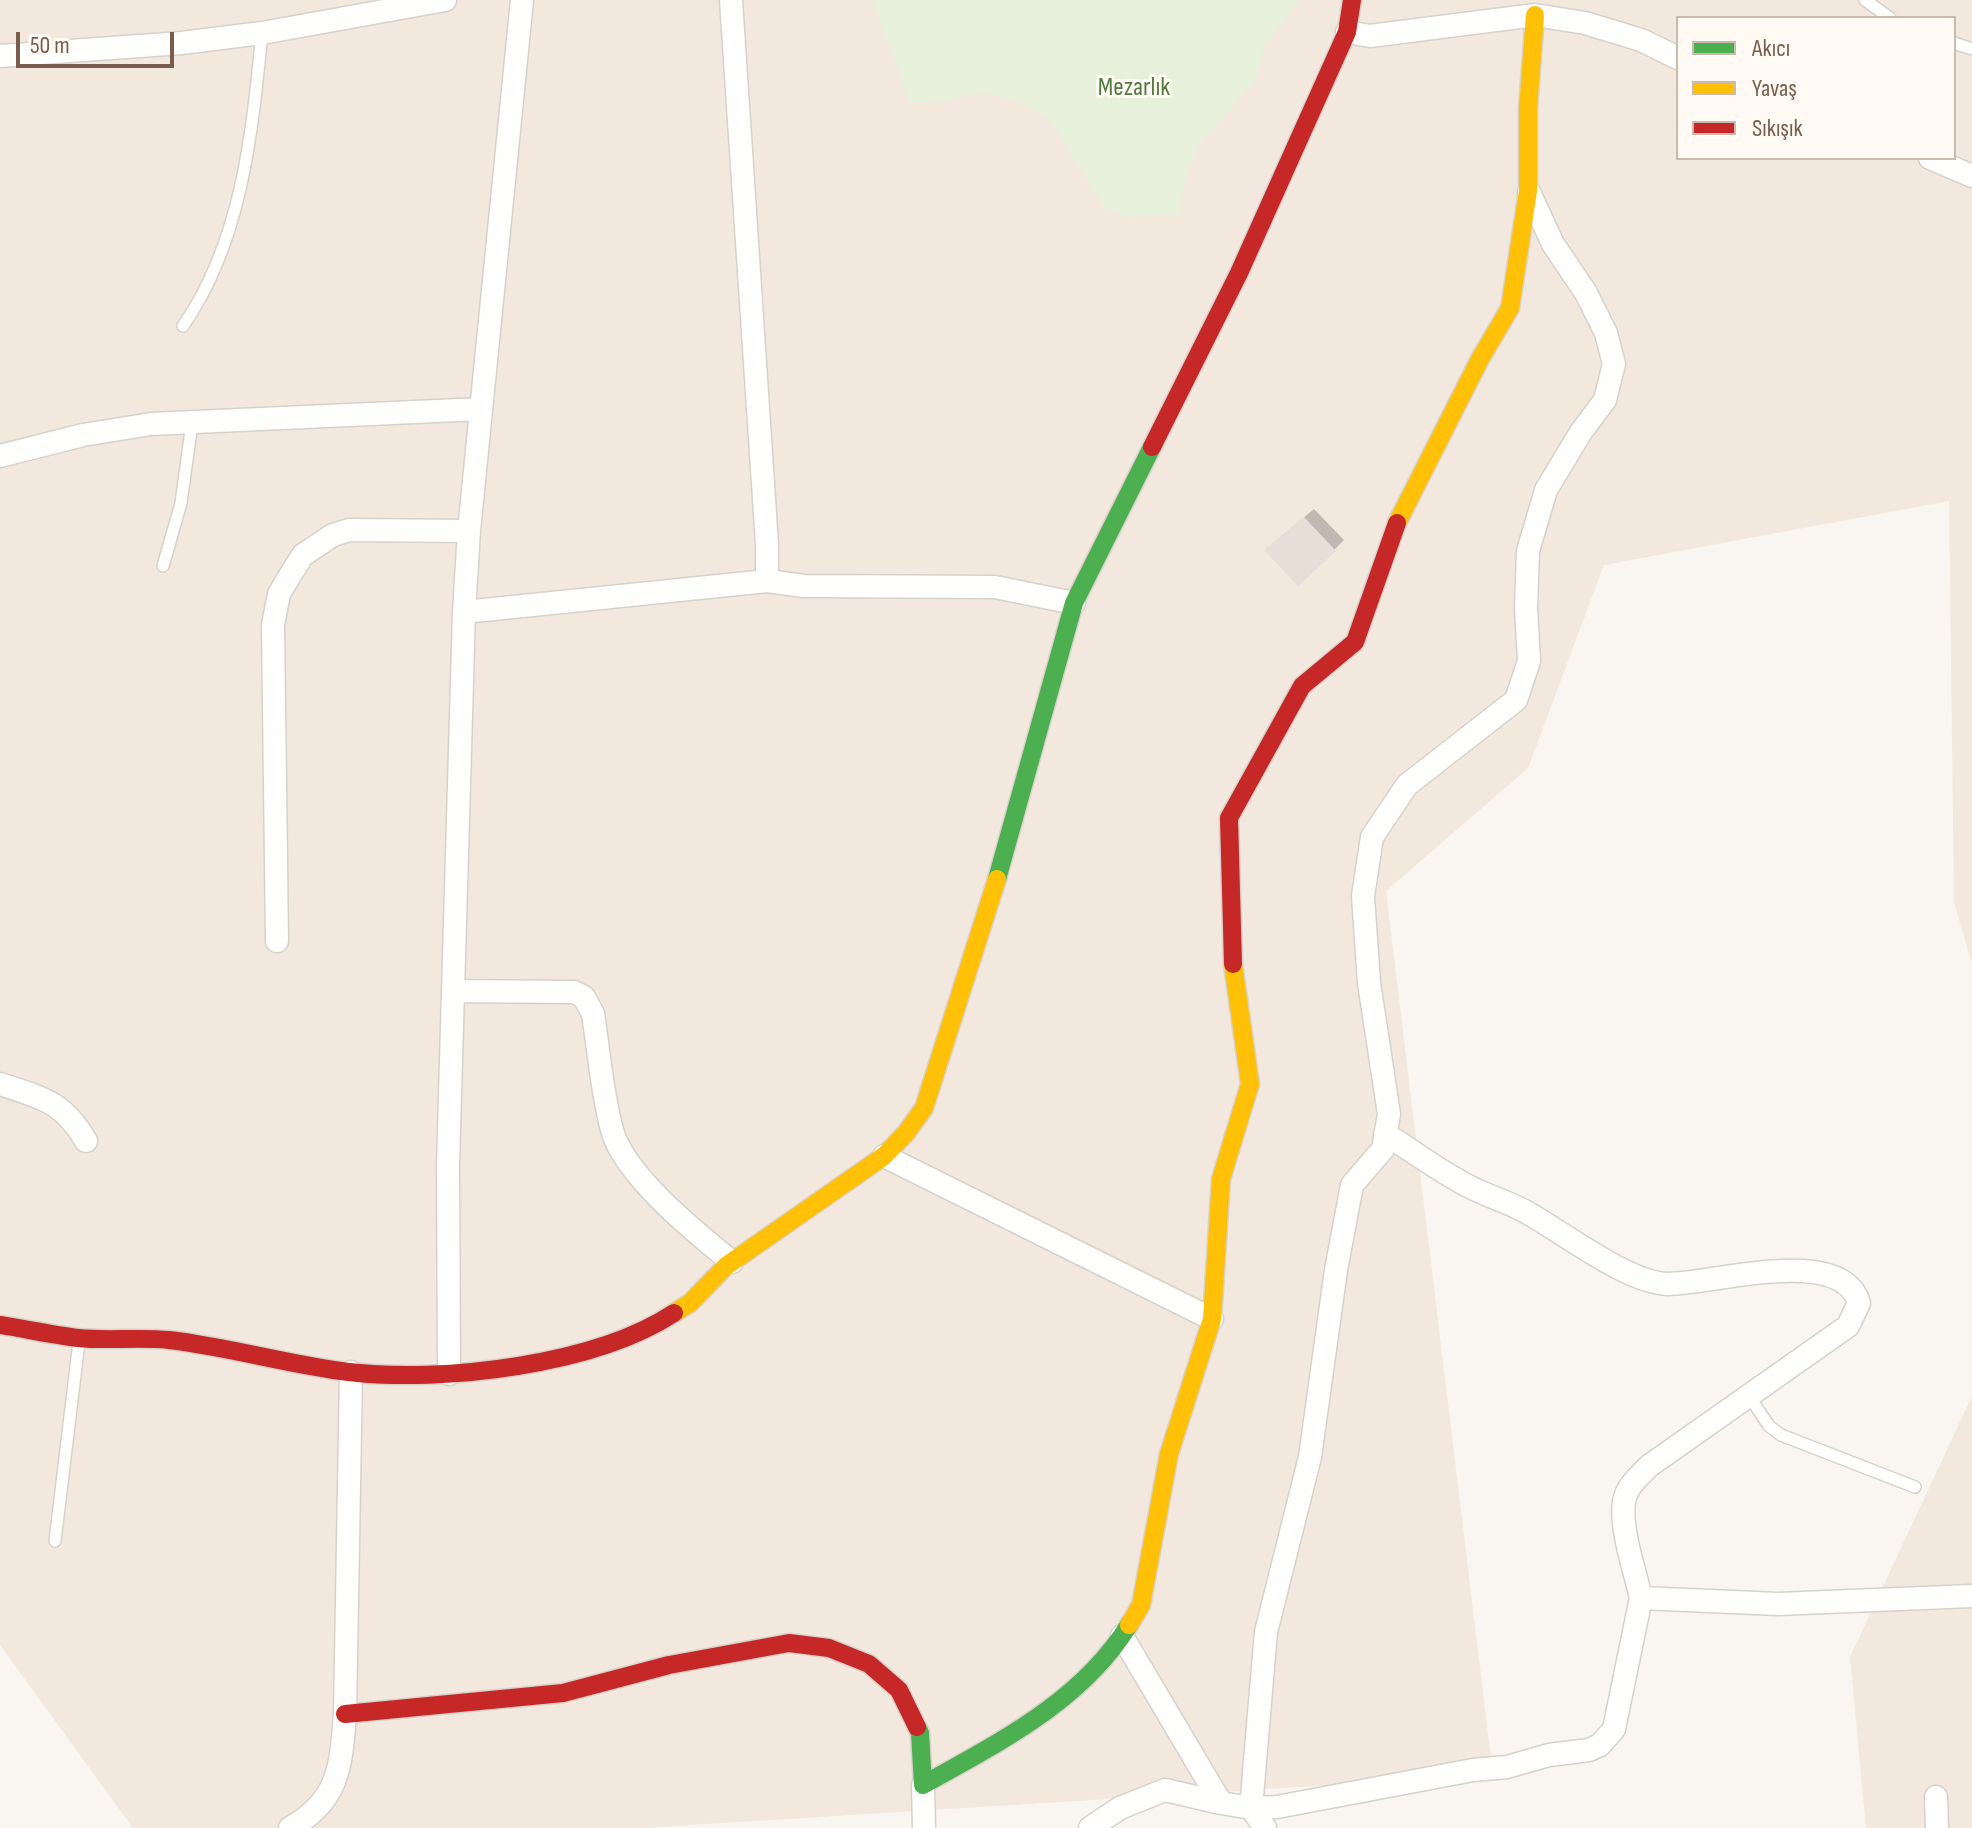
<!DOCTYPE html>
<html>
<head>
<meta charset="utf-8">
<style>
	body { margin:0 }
	#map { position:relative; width:1972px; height:1828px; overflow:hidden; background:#f9f5f0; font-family:"Sofia Sans Condensed",sans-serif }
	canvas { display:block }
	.legend { position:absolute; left:1676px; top:16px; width:280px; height:144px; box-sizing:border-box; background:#fffaf3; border:2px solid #cabbb1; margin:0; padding:10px 14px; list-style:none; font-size:24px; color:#7a5c4d }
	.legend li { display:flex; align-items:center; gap:16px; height:40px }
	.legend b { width:40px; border:2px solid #cabbb1 }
	.scale { position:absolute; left:16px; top:32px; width:158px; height:36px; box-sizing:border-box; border:4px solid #7a5c4d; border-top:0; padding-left:10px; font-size:24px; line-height:28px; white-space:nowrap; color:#7a5c4d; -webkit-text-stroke:6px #fffaf3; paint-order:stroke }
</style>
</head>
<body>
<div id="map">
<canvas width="1972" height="1828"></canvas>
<ul class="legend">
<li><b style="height:10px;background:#4caf50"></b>Akıcı</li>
<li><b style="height:10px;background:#ffc107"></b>Yavaş</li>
<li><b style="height:10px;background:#c62828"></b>Sıkışık</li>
</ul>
<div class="scale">50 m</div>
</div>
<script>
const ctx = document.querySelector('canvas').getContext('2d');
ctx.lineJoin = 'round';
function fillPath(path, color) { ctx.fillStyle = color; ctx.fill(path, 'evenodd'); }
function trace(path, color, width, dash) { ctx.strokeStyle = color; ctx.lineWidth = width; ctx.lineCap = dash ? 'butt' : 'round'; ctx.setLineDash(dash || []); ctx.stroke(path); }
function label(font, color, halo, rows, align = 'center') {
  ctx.font = font + ' "Sofia Sans Condensed",sans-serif'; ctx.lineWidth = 6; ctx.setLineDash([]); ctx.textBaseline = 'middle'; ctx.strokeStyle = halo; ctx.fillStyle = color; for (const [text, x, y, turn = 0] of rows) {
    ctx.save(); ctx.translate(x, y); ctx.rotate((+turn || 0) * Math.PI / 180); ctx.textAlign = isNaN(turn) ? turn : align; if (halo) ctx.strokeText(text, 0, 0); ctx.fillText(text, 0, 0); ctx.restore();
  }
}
fillPath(new Path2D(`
	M0,0h1972v964l-18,-62 -5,-401 -345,64 -76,203 -142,123 107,884 -850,53h-510l-133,-183zM1678,18h276v140h-276z
	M1972,1396v432h-106l-16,-171z`), '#f2e8de');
fillPath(new Path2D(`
	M872,0h428l-36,46 -7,33 -58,66 -14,35 -6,35 -53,2 -23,-11 -51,-83 -27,-19 -40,-11 -74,12z`), '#e7f0db');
fillPath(new Path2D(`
	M1314,509l30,31 -10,10 -58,-9z`), '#0003');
fillPath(new Path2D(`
	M1304,517l32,34 -38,35 -34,-36z`), '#e6ded7');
const lane = new Path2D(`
	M1865,0l25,18
	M1954,43l18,6
	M183,326c59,-85 69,-193 79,-293
	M163,566l18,-63 11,-80
	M1749,1396l20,30 12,9 134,52
	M55,1541l24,-199`);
const street = new Path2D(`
	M731,0l36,544v37l37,5 191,1 79,16
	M1347,32l23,4 165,-21 50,8 56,17 37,18
	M0,56l181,-13 81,-10 183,-33
	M1930,158l42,18
	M0,456l83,-21 68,-11 330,-15
	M464,612l303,-31
	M277,941l-4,-316 6,-31 13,-22 11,-17 30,-20 16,-5 120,1
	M453,991l121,1 10,5 9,17c6,38 9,79 19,116 12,45 84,103 120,132
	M0,1084c42,14 63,17 86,57
	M1385,1134c28,17 54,37 83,52 19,10 41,16 60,27 37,21 100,70 140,71 45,0 174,-40 191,19l-11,23 -199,140c-10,10 -23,21 -25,36 -4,27 11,69 17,96
	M884,1156l328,163
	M449,1374l-1,-210 16,-552 5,-81 53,-531
	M1122,1636l99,167
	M923,1785l1,43
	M1936,1797l1,31
	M290,1828c50,-28 51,-63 55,-114l6,-342
	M1090,1828l30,-20 45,-18 56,13 30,5 26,-1 196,-37 34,-3 42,-12 40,-5 11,-5 14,-16 27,-131 137,6 194,-8
	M1265,1828l-14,-20 15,-176 44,-175 26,-187 16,-85 31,-36 6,-35 -20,-131 -6,-87 9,-59 35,-52 109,-85 13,-39 -3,-53 2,-57 18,-61 35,-58 24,-32 9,-36 -8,-31 -20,-40 -33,-49 -24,-52`);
const fast = new Path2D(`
	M997,879l77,-276 78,-156
	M917,1727l3,6 3,52c76,-43 158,-83 206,-160`);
const slow = new Path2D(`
	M1397,523l83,-164 30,-51 18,-117v-82l7,-94
	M674,1313l16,-10 36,-37 158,-110 22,-23 18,-25 73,-229
	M1129,1625l12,-20 28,-151 43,-135 9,-140 29,-95 -17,-120`);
const jam = new Path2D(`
	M1152,447l87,-174 108,-241 5,-32
	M1233,964l-4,-146 73,-132 53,-44 42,-119
	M0,1325c26,4 52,10 78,13 30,3 61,-1 91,2 61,7 120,25 180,32 94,11 246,-7 325,-59
	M345,1714l218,-21 106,-28 120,-22 40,5 40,16 30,26 18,37`);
trace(lane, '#d7d1cb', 14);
trace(street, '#d7d1cb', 25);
trace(fast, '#d9d2cb', 21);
trace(slow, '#d9d2cb', 21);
trace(jam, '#d9d2cb', 21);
trace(lane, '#fefefd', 11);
trace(street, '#fefefd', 22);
trace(fast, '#4caf50', 18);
trace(slow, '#ffc107', 18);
trace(jam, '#c62828', 18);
label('26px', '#537a41', '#fffaf3', [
	["Mezarlık",1134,88]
]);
</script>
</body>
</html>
